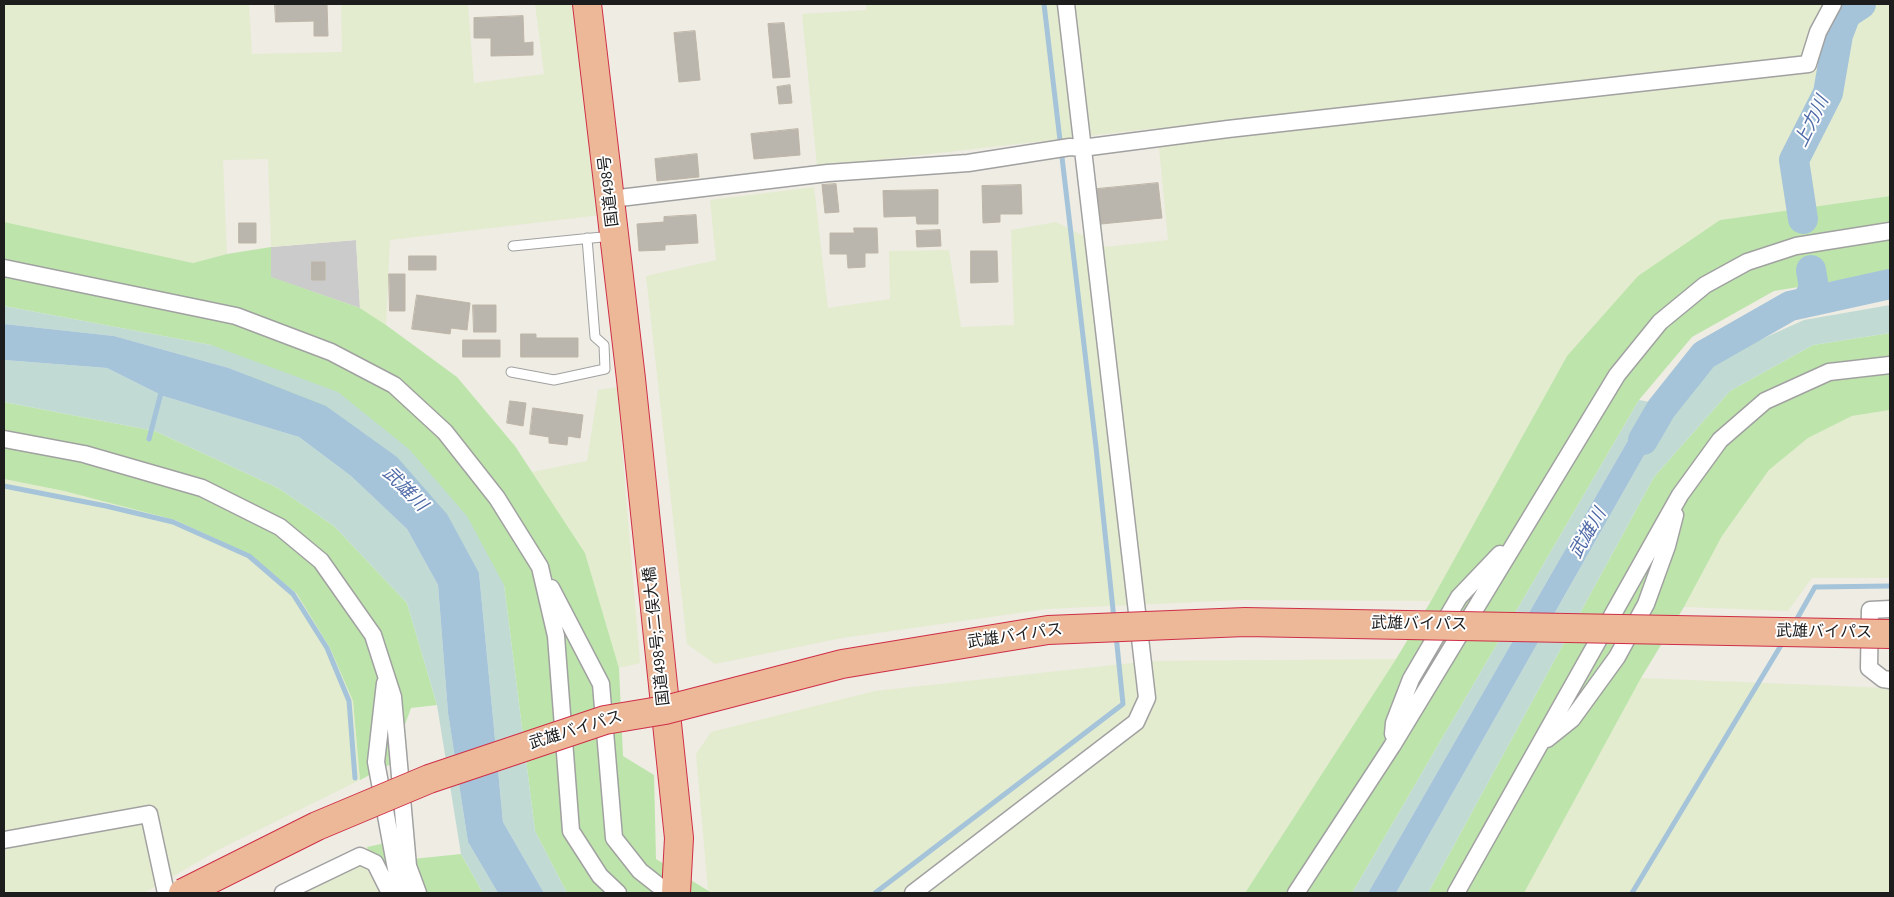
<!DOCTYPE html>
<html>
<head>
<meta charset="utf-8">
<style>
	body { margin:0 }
	#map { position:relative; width:1894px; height:897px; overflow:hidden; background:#eeece3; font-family:"Source Sans 3",sans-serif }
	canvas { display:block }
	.frame { position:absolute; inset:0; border:5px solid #1d1d1d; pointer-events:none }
</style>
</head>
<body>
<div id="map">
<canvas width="1894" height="897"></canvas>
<div class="frame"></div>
</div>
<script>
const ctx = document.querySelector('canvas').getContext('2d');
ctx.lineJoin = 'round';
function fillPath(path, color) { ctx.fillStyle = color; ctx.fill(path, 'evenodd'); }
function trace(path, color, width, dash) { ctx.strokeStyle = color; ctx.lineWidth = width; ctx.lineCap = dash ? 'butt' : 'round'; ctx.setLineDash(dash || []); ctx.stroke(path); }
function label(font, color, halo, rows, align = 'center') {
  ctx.font = font + ' "Source Sans 3","Noto Sans JP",sans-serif'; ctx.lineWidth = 4; ctx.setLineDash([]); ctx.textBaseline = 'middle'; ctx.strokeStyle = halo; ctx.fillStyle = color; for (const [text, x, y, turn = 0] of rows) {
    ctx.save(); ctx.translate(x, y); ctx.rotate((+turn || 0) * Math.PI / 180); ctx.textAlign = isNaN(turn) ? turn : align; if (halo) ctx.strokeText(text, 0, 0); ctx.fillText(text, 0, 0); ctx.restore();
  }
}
fillPath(new Path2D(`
	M356,240l4,68 -90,-31 1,-30z`), '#cbcbcb');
fillPath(new Path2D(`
	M4,4h245l3,50 90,-2 -1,-48h127l6,79 70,-9 -9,-70h41l25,211 -211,25 -4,85 -26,-17 -4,-68 -85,7 -3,-88 -45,1 4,94 -34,9 -189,-41z
	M866,4h1024v192l-170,24 -153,136 -136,245 -190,-1 -194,9 -205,29 -127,26 -28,-20 -41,-368 70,-16 -6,-60 104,-13 14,121 62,-9 -1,-48 60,-1 12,77 53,-2 -3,-95 45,-8 49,25 63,-7 -11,-112 -340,39 -15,-153 64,-4z
	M617,387l23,276 -21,5 -34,-115 -53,-81 55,-11 11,-71z
	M1890,410v168h-78l-24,33 -104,-4 38,-71 47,-66 39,-32 44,-22z
	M4,479l60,12 111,29 76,35 46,39 33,54 23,53 7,79 -138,68 -78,45h-140z
	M1396,659l-151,234h-533l-4,-2 -12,-137 15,-22 164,-41 275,-30z
	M1641,678l249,10v205h-366z
	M367,847l18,46h-112z`), '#e4eccf');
fillPath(new Path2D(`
	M1890,196v76l-116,19 -82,46 -53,63 -287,493h-107l151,-234 35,-58 136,-245 71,-80 82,-56z
	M4,222l189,41 34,-9 44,-7v30l89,31 26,17 71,52 58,69 70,107 34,115 4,88 31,19 2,84 56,34h-145l-32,-62 -31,-246 -293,-240 -207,-39z
	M1890,333v77l-38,6 -44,22 -39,32 -47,66 -38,71 -43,71 -117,215h-96l226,-416 76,-86 83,-46z
	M4,402l151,29 123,57 56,38 73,77 30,102 -26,3 -20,56 -31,16 -7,-79 -23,-53 -33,-54 -46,-39 -76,-35 -111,-29 -60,-12z
	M399,840l14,19 48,-5 22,39h-98l-18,-46z`), '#bde5ab');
fillPath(new Path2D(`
	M1890,305v28l-77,12 -83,46 -76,86 -226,416h-32l276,-487 39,-44 93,-42z
	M4,306l207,39 127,47 71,57 58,67 37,69 31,246 32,62h-23l-41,-71 -24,-249 -153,-167 -97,-38 -115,-32 -110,-12z
	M4,360l103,8 56,28 136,41 52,39 56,53 31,56 10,128 20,129 30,51h-15l-22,-39 -24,-149 -30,-102 -73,-77 -56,-38 -123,-57 -151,-29z
	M1639,400l11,2 -282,491h-16z`), '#c1dbd4');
fillPath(new Path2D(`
	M4,324l110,12 115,32 97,38 71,51 50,57 32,59 24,249 41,71h-46l-30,-51 -20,-129 -10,-128 -31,-56 -56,-53 -52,-39 -136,-41 -56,-28 -103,-8z
	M1650,402l22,4 -276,487h-28z`), '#a5c4d9');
trace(new Path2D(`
	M1044,4l52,443 18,172
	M149,439l13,-50
	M4,486l102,20 67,16 76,34 44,38 34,54 22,53 6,77
	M1794,624l21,-37 75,-1
	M875,893l248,-189 -7,-69
	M1632,893l151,-251`), '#a5c4d9', 5);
trace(new Path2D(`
	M1803,219l-9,-59 34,-67 10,-58 8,-21 15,-10
	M1807,301l7,-13 -3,-18
	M1643,440l18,-31 43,-54 86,-49 100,-22`), '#a5c4d9', 30);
const building = new Path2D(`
	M275,4h52l1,32h-14v-15l-38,1z
	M523,16l1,27 9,-1v13l-42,1v-18h-17v-20z
	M784,23l6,54 -17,1 -5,-54z
	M695,31l5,49 -21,2 -5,-49z
	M790,85l2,18 -13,1 -2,-17z
	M798,129l2,26 -46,4 -3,-25z
	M697,154l2,23 -42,4 -2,-22z
	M1158,183l4,35 -61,6 -4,-35z
	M836,184l3,28 -14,1 -3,-28z
	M1021,185l1,29h-22v8l-17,1 -1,-37z
	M938,190v34h-21l-1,-8 -32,1 -1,-26z
	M696,215l2,28 -33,2v5l-26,1 -2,-27 27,-2v-5z
	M239,223h17v20h-17z
	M854,228h23l1,25h-13v14l-17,1 -1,-14h-17v-21h24z
	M940,230l1,16 -24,1 -1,-16z
	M971,251h26l1,31 -27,1z
	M409,256h27v14h-27z
	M312,262h13v18h-13z
	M389,274h16v37h-15z
	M417,295l53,8 -3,27 -16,-2 -1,6 -38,-5z
	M473,305h23v27h-22z
	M521,334h15v4h42v19h-57z
	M463,340h37v17h-37z
	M510,401l16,2 -3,23 -16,-3z
	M533,408l50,7 -3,23 -12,-2 -1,9 -18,-2v-6l-19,-3z`);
fillPath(building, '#bab5ad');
trace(building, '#beb5a6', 1);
const service = new Path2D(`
	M513,246l99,-10
	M511,372l43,8 51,-11 -1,-24 -9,-8 -8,-99`);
const minor = new Path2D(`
	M611,199l217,-26 140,-10 102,-16 12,1 146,-19 580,-65 10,-32 15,-28
	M4,268l232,48 95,36 63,33 51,47 52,66 43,69 16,69 15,195 29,45 18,17
	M4,439l80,15 118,34 78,39 41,34 52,74 20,62 15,169 10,27
	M551,588l50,96 13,154 26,33 28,22
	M1890,609l-20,1 -1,58 14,11 7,1
	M385,683l-9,79 23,123 6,8
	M1393,734l1,-11 17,-44 48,-82 41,-43
	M1547,739l25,-20 45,-62 29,-53 21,-58 8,-31
	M4,840l145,-26 17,79
	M283,893l77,-37 15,7 15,30
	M913,893l223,-171 11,-24 -81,-694
	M1296,893l96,-147 225,-371 43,-53 45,-37 42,-23 49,-16 94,-15
	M1456,893l224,-398 40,-55 45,-39 64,-29 61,-7`);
const trunk = new Path2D(`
	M587,4l44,375 48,459 -3,55`);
trace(service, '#a1a1a1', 11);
trace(minor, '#a1a1a1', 19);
trace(trunk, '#cf2d47', 30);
trace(service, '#fff', 9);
trace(minor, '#fff', 16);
trace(trunk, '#ecb897', 28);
const trunkBridge = new Path2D(`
	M183,893l134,-67 112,-47 176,-59 60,-10 177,-46 206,-34 197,-8 645,12`);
trace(trunkBridge, '#cf2d47', 30, []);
trace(trunkBridge, '#ecb897', 28);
label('16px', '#1d1d1d', '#fff', [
	["国道498号",610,191,-97],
	["武雄バイパス",1419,625,1],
	["武雄バイパス",1824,633,1],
	["国道498号;二俣大橋",658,636,-96],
	["武雄バイパス",1015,637,-8],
	["武雄バイパス",576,731,-17]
]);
label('italic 18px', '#4f6ba7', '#fff', [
	["上力川",1813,122,-64],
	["武雄川",404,490,45],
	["武雄川",1589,534,-60]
]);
</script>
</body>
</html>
